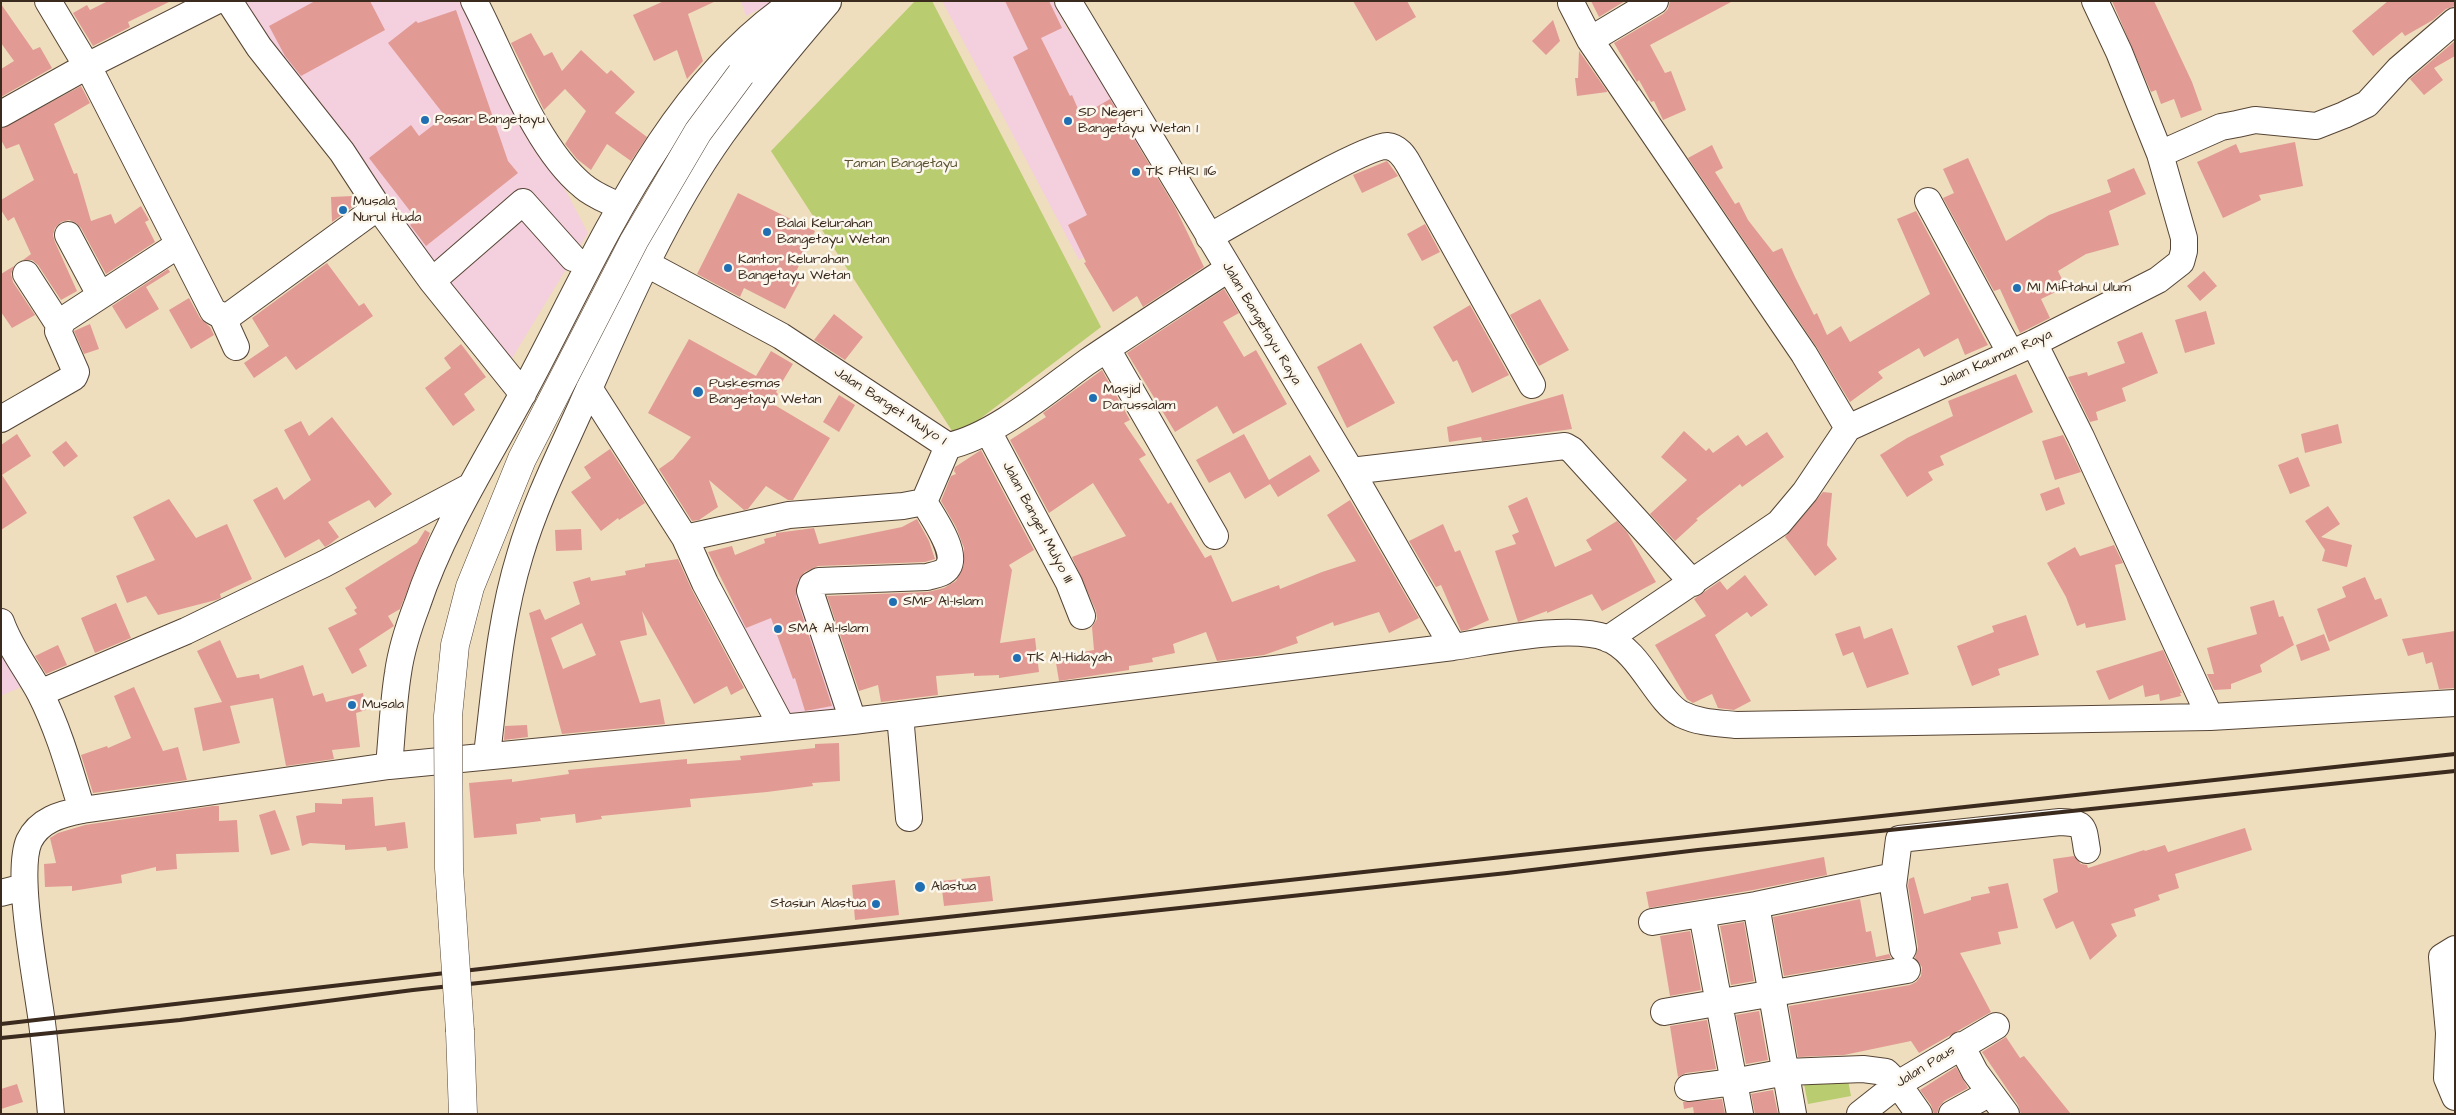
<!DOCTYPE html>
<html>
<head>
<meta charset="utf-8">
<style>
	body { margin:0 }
	#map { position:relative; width:2456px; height:1115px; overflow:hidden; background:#eedebd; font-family:"Architects Daughter",sans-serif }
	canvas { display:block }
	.frame { position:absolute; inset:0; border:2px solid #3b2a1e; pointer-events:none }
</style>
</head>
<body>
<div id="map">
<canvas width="2456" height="1115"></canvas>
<div class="frame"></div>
</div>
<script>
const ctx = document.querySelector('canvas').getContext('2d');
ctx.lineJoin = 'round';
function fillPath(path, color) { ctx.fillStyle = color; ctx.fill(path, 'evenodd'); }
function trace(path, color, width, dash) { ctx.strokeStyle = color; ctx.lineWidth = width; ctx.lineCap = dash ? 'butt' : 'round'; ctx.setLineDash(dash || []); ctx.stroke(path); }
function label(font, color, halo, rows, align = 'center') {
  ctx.font = font + ' "Architects Daughter",sans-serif'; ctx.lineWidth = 5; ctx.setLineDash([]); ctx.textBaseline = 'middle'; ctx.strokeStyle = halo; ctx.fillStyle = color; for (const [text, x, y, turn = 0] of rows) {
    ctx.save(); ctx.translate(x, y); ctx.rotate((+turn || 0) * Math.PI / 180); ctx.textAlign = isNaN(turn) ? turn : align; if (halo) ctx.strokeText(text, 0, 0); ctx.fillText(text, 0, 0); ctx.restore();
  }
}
fillPath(new Path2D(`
	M248,1h218l122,232 -83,137 -268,-363z
	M741,1h35l-30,15z
	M942,1h111l13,26 49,68 30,51 -37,20 32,61 -61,33z
	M800,576l41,136 -61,4 -51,-108z
	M1,652l20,35 -20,9z`), '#f4cfdd');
fillPath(new Path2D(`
	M915,1h17l169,326 -145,110 -185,-286z
	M1847,1075l4,21 -43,8 -4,-20z`), '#b9cc6f');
fillPath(new Path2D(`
	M108,1h63l-43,21 2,5 -37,19 -20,-33 14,-8 3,5z
	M315,1h55l15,29 -84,46 -16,-20 -16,-30z
	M664,1h52l-28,13 15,47 -16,18 -10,-29 -23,11 -21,-46z
	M1005,1h44l13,27 -21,10 29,58 2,-1 9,21 29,-17 65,108 29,60 -61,40 -6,-11 -24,16 -29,-49 2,-1 -18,-37 19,-10 -74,-158 15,-8z
	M1353,1h54l9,16 -40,24z
	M1591,1h34l-26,16z
	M1670,1h63l-83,44 15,28 6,-2 15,39 -23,10 -9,-19 -3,1 -12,-22 -2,2 -23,-39 49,-29 5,-5z
	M2112,1h42l38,81 10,28 -21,8 -7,-19 -13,5 -5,-14 -5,2z
	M2388,1h67v5l-9,3 -13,11 -28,16 -3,-4 -29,24 -21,-25z
	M1,4l32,46 7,-3 12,21 -51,29v-28l13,-8 -13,-18z
	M456,10l52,151 10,12 -92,73 -16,-21 7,-5 -48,-62 42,-33 8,11 26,-20 -57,-73 28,-22 2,2z
	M1553,20l7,21 -14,14 -14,-14z
	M531,33l13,23 8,-4 10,19 19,-21 26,24 4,-4 24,22 -20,21 32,24 -16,24 -24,-17 -16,26 -14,-11 -12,-15 21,-33 -21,-22 -21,21 -33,-67z
	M2455,41v15l-21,12 9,12 -19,15 -14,-16z
	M1579,51l28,40v1l-30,4 -2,-18h3z
	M81,86l9,17 -36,21 20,50 3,-1 14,48 20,-7 4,10 26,-18 8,14 -4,2 10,20 -49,32 -25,-46 -5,-5 -7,-3 -8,2 -6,6 -2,7 2,7 22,49 -16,9 -23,-35 -6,-5h-9l8,-6 -17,-37 -6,4 -7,-11v-10l33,-20 -15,-36 -13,5 -5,-9v-11z
	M2295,142l8,44 -44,9 2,5 -38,18 -26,-56 39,-18 4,9z
	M1712,145l11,23 -8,4 20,32 4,-2 9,18 25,32 9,-4 13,29 19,38 3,-2 10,22 14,-9 9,16 80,-48 -33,-75 19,-8 72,134 -23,10 -7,-17 -34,19 -5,-9 -41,24 5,6 -33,24 -34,-56 -128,-188z
	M1968,158l38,83 43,-26 62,-23 -4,-12 27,-12 12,26 -37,17 10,34 -33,9 -28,17 8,16 -25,12 9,19 -30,15 -20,-44 -6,2 -51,-93 11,-5 -11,-24z
	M1387,161l11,15 -36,17 -9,-18z
	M738,193l77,38 -20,43 7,3 -17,32 -41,-21 -4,9 -43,-23z
	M353,196l1,10 -22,16 -1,-25z
	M1425,224l15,28 -18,9 -15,-27z
	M327,263l32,43 5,-3 9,13 -77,54 -10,-14 -32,22 -10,-15 25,-17 -17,-28z
	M14,266l-3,8 2,8 22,33 -23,13 -11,-16v-38z
	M168,269l2,3 -24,15 13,22 -33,20 -14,-23z
	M2204,271l13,15 -17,15 -13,-15z
	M1224,289l15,24 -16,9 21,35 12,-7 31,54 -54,30 -16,-28 -42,26 -48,-79z
	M189,298l11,20 10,9 4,8 -23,14 -22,-39z
	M1540,299l29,51 -30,16 -29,-51z
	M1470,305l39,70 -37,18 -15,-33 -4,2 -20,-35z
	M2206,311l9,33 -30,9 -10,-33z
	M834,314l29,23 -18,23 -31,-20z
	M90,324l9,25 -15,5 -10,-23z
	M2142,332l16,41 -36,15 4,13 -30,11 2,8 -8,2 -22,-45 19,-5 1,4 37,-13 -8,-21z
	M689,339l67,37 15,-25 22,13 -17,28 2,2 -5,10 57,34 -37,62h-5l-22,-14 -18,23 -4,1 -35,-30 9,27 -19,13 -7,1 -33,-52 14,-10 18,-22 -43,-24z
	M1361,343l34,60 -48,25 -30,-61z
	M461,344l25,33 -22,17 11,16 -22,16 -28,-38 26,-20 -7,-10z
	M1102,370l28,50 -6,3 22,32 -7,4 29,45 3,-2 34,56 6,-3 21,47 47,-17 1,4 42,-17 34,-11 -29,-46 23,-15 69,118 -30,15 -10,-21 -45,14 -1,-4 -37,15 2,6 -34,12 -47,6 -11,-29 -33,12 2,9 -23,5 1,4 -24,4v4l-70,11 -4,-24 39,-7 -2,-23 5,-8 -1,-8 -24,-54 54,-21 -33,-53 -44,30 -39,-73 36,-23 -3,-4z
	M2016,374l17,38 -93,44 4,9 -16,7 5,8 -26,17 -27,-42 27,-17 46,-22 -5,-15z
	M1563,394l9,35 -90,12 -1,-4 -32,5 -2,-15z
	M839,395l16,10 -16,27 -16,-10z
	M332,417l60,77 -17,14 -6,-8 -41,22 11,15 -9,7 -5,3 -6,-8 -34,19 -32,-58 24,-13 7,13 27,-20 -27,-50 17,-9 8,15z
	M2338,424l4,19 -37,10 -4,-19z
	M1684,431l22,20 3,-3 4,5 25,-18 8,11 21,-14 17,25 -42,30 -2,-3 -44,35 2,1 -23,21 -25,-27 37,-34 -26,-23z
	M17,434l14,22 -29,19 25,38 -26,17v-85z
	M1244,434l25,46 41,-25 10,16 -42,26 -8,-13 -25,15 -15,-27 -21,11 -13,-23z
	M2063,435l18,37 -26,8 -13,-39z
	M66,441l12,15 -14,11 -12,-15z
	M610,449l35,54 -26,17 -1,-2 -17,13 -30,-39 20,-14 -7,-11z
	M981,450l53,100 -25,15 3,5 -12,73 35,-5 4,34 -40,6v-3l-25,1v-3l-38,3 2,19 -57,7 -3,-17 -19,6 -32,-95 101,-4 16,-4 12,-7 8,-16v-17l-8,-21 -15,-26 10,-25 5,-2 -2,-3 1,-4z
	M2298,457l12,29 -20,8 -12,-29z
	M2059,487l6,17 -19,7 -6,-17z
	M1823,492l9,1 -5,52 10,14 -22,17 -30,-39z
	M1527,497l28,70 37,-17 -6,-10 31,-19 10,11 29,50 -54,29 -10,-17 -45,19v-2l-29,11 -23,-71 21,-7 -4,-9 7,-3 -11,-26z
	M169,499l27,39 31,-14 25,55 -32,15 1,4 -5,2 -58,15 -12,-19 -19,7 -11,-27 39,-16 -22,-43z
	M2328,506l12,18 -19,13 31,8 -5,22 -25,-6 3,-11 -20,-29z
	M917,519l12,22 6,18 -10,3 -107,4 -13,6 -7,8 -2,16 36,110 -27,5 -10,-33 -2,1 -22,-61 -25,10 -38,-76 24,-6 3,9 30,-12 -1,-4 12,-3v-3l38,-5 5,16 83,-17z
	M1443,524l12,28 5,-2 29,70 -22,10 -6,1 -20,-46 -5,2 -27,-46z
	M581,529l1,21 -26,1 -1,-21z
	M425,530l5,3 -30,76 -12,7 6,10 -35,23 8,17 -15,8 -24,-46 29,-14 -3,-4 3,-2 -12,-20 72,-45z
	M2114,545l9,18 -8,2 11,55 -40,8 -1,-5 -8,3 -11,-29 -19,-34 28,-16 5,9z
	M678,559l14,31 52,98 -13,7 -4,-9 -33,18 -52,-93 5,24 -27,6 20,62 20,-4 5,25 -103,10 -33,-121 11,-4 5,11 35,-16 -7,-22 17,-5 1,4 35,-6 -1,-4 20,-4v-3zM582,623l14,32 -33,14 -12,-31z
	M1745,575l23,30 -17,12 -4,-5 -32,23 36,66 -17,9 -16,-2 -6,-14 -19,9 -6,-4 -32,-54 51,-29 -12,-17 26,-18 7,9z
	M2365,577l10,23 6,-2 7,18 -59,26 -12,-33 29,-12 -4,-10z
	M2274,600l5,17 4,-1 11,29 -34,20 2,7 -31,12v5l-17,1 -7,-16h7l-7,-26 50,-14 -7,-27z
	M116,603l15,35 -36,15 -14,-35z
	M2026,615l13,40 -41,14 2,6 -28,11 -15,-40 37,-14 -2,-6z
	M1860,626l4,13 28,-11 17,46 -42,14 -14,-36 -10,4 -8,-22z
	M2455,631v57l-16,1 -7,-27 -6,2 -3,-12 -15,4 -6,-17z
	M2324,634l6,16 -29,11 -5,-16z
	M220,640l17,38 22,-4 1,5 43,-14 10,31 10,-3 3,9 37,-9 3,17 -10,3 4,34 -28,3 2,9 -48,7 -13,-68 -43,8 10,37 -37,8 -9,-43 28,-6 -25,-51z
	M58,645l9,20 -21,9 -11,-18z
	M2163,650l19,43h-2l1,3 -21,5 -1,-7 -14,3 -2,-12 -34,15 -13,-29z
	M134,687l29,64 15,-4 9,33 -94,13 -12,-38 26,-9 1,2 23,-10 -17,-42z
	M527,725l1,12 -24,3 1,-14z
	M839,743l1,38 -28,2 1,3 -46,6 -77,7 1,8 -90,9 1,3 -26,4 -1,-9 -35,4 1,3 -25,3 1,10 -43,4 -5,-55 43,-4v3l57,-8 -1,-4 119,-11v5l54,-4 -1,-4 75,-8v-4z
	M373,797l2,29 30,-4 3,26 -21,3 -1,-4 -41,3v-5l-35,-2 -8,3 -6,-30 19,-4v-9l27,1v-5z
	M213,806h6v15l18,-1 2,32 -63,2 1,15 -21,2v-4l-35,8 1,8 -50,8v-5l-27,1 -1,-23 12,-1 -6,-25 8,-5 27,-8z
	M275,810l15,40 -19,5 -12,-40z
	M2245,828l7,22 -77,24 4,14 -21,7 2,5 -26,9 2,7 -25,8 6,12 -27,24 -17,-39 -17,8 -13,-30 15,-7 -5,-33 21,-3 7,8 6,1 1,3 56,-18 1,1 20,-6 3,7z
	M1824,857l3,18 -74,15 -104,18 -3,-16z
	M990,876l3,25 -49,5 -3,-25z
	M1914,877l10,37 47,-14v-3l19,-4 -2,-6 20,-4 10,45 -20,4 3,12 -41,9 31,59 -72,41 -8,-12 -67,14 -46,2 -9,-51 121,-21 6,-3 5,-6 1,-9 -7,-9 3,-11 -10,-61 1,-7z
	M895,880l4,35 -44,5 -3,-35z
	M1860,899l6,33 5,-1 5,26 13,-3 2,4 -107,18 -11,-59z
	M1744,922l10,59 -23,4 -11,-59z
	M1690,931l11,59 -31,6 -10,-60z
	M1759,1011l9,49 -22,4 -10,-49z
	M1707,1020l9,49 -30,4 -8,4 -8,-51z
	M2006,1037l14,21 4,-2 47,58h-50l-3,-9 -36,-53z
	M1956,1067l12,21 -24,13 -5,6 -2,7h-3l-3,-9 -11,-15z
	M17,1084l6,18 -22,7v-20z
	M1773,1090l5,24h-23l-4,-20z
	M1722,1099l3,15h-31l-1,-7 -9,2 -1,-7z`), '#e29a95');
const minor = new Path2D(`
	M48,1l46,77 119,233 9,5 8,-1 148,-108
	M229,1l30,46 83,105 36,55 54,74 91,113
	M474,1c29,55 61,146 109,185 10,9 24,14 36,20
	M1068,1l283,470 102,176
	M1571,3l19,37 214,314 44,74
	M1590,40l65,-39
	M1,114l86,-48 129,-65
	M2160,154l61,-27 16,-3 18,-4 61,6 28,-11 23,-11 32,-35 56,-48
	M1928,201l82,151
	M68,235l32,60
	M1209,237c27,-15 157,-92 178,-91 11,1 17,10 22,19l123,220
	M647,264l134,72 167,110c45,-9 100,-56 139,-84 47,-32 94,-62 141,-93
	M26,274l33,51
	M432,281l91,-79 50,56
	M222,316l14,31
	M2034,343l47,94 129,280
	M1107,349l108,187
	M589,388l96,150 104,-23 114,-9 21,-4
	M1,419l73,-42 2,-5 -18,-41 5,-11 115,-75
	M988,431l81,152 13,33
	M1351,471l214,-25 7,4 121,133
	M685,538l20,45 77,144
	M1,622c9,26 26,47 39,71 19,37 30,78 42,117
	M1608,639l171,-116 26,-31 43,-64 186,-85 124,-63 23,-18 3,-11v-13l-24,-84 -41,-102 -24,-51
	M40,693l146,-62 138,-67 147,-78
	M900,715l9,103
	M853,721l-43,-130 2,-6 7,-4 108,-4c7,-2 17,-3 21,-10 10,-15 -16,-51 -24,-65l24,-56
	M487,755c8,-67 13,-135 33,-200 15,-51 39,-99 61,-148 41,-93 82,-190 141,-273 33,-46 69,-89 106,-132
	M389,766c3,-31 4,-62 9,-93 3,-22 11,-47 19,-68 25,-75 68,-142 105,-210 73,-135 140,-305 273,-394
	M1893,886l6,-47 161,-17c26,1 23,5 27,28
	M1,893l23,-6
	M1756,905l37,209
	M1702,914l38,200
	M1652,922l104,-17 129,-27 8,8 10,63
	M2455,949l-13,8 7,76 -2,45 8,19
	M1664,1012l243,-42
	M1961,1045l14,27 31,42
	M1688,1088l45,-6 53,-10 77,-3 23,3 12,12 21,30
	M51,1114c-3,-31 -5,-61 -9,-91 -5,-40 -27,-149 -13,-182 10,-21 32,-27 53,-31l307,-44 464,-45 600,-74c41,-6 116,-23 154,-9 33,13 49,62 74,76 18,9 36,9 55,11l474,-8 245,-14
	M1860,1114l38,-30 98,-58
	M1952,1114l38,-21`);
const major = new Path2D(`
	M741,74l53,-54 23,-19
	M460,1031l3,83`);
trace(minor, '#564536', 28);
trace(major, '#564536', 29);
trace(minor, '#fff', 26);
trace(major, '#fff', 28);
trace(new Path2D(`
	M1,1024l706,-81 1748,-189
	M1,1038l179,-18 233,-30 1094,-117 191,-23 757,-79`), '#3b2a1e', 4);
const majorBridge = new Path2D(`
	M460,1031l-11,-163 -1,-152 7,-71 15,-58 52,-128 112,-218 64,-109 43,-58`);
trace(majorBridge, '#564536', 29, []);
trace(majorBridge, '#fff', 28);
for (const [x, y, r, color] of [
	[425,120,5,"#1f6fb2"],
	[1068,121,5,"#1f6fb2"],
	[1136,172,5,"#1f6fb2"],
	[343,210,5,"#1f6fb2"],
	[767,232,5,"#1f6fb2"],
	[728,268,5,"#1f6fb2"],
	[2017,288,5,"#1f6fb2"],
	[698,392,6,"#1f6fb2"],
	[1093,398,5,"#1f6fb2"],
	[893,602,5,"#1f6fb2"],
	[778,629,5,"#1f6fb2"],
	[1017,658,5,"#1f6fb2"],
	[352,705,5,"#1f6fb2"],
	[920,887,6,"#1f6fb2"],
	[876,904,5,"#1f6fb2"]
]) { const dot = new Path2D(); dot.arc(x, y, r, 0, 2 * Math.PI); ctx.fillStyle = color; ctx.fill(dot); trace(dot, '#fbf7ec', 2); }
label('14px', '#3b2a1e', '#fbf7ec', [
	["SD Negeri",1078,113],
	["Bangetayu Wetan 1",1078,129],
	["Pasar Bangetayu",435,120],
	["TK PHRI 116",1146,172],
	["Musala",353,202],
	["Nurul Huda",353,218],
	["Balai Kelurahan",777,224],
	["Bangetayu Wetan",777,240],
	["Kantor Kelurahan",738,260],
	["Bangetayu Wetan",738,276],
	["MI Miftahul Ulum",2027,288],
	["Puskesmas",709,384],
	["Bangetayu Wetan",709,400],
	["Masjid",1103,390],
	["Darussalam",1103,406],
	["SMP Al-Islam",903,602],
	["SMA Al-Islam",788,629],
	["TK Al-Hidayah",1027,658],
	["Musala",362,705],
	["Alastua",931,887],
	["Stasiun Alastua",866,904,"right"]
], 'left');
label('14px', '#5a5232', '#fbf7ec', [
	["Taman Bangetayu",901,164]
]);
label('14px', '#3b2a1e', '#fbf7ec', [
	["Jalan Bangetayu Raya",1261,324,59],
	["Jalan Kauman Raya",1996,359,-24],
	["Jalan Banget Mulyo I",890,407,33],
	["Jalan Banget Mulyo III",1037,523,62],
	["Jalan Paus",1926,1067,-32]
]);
</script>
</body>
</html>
